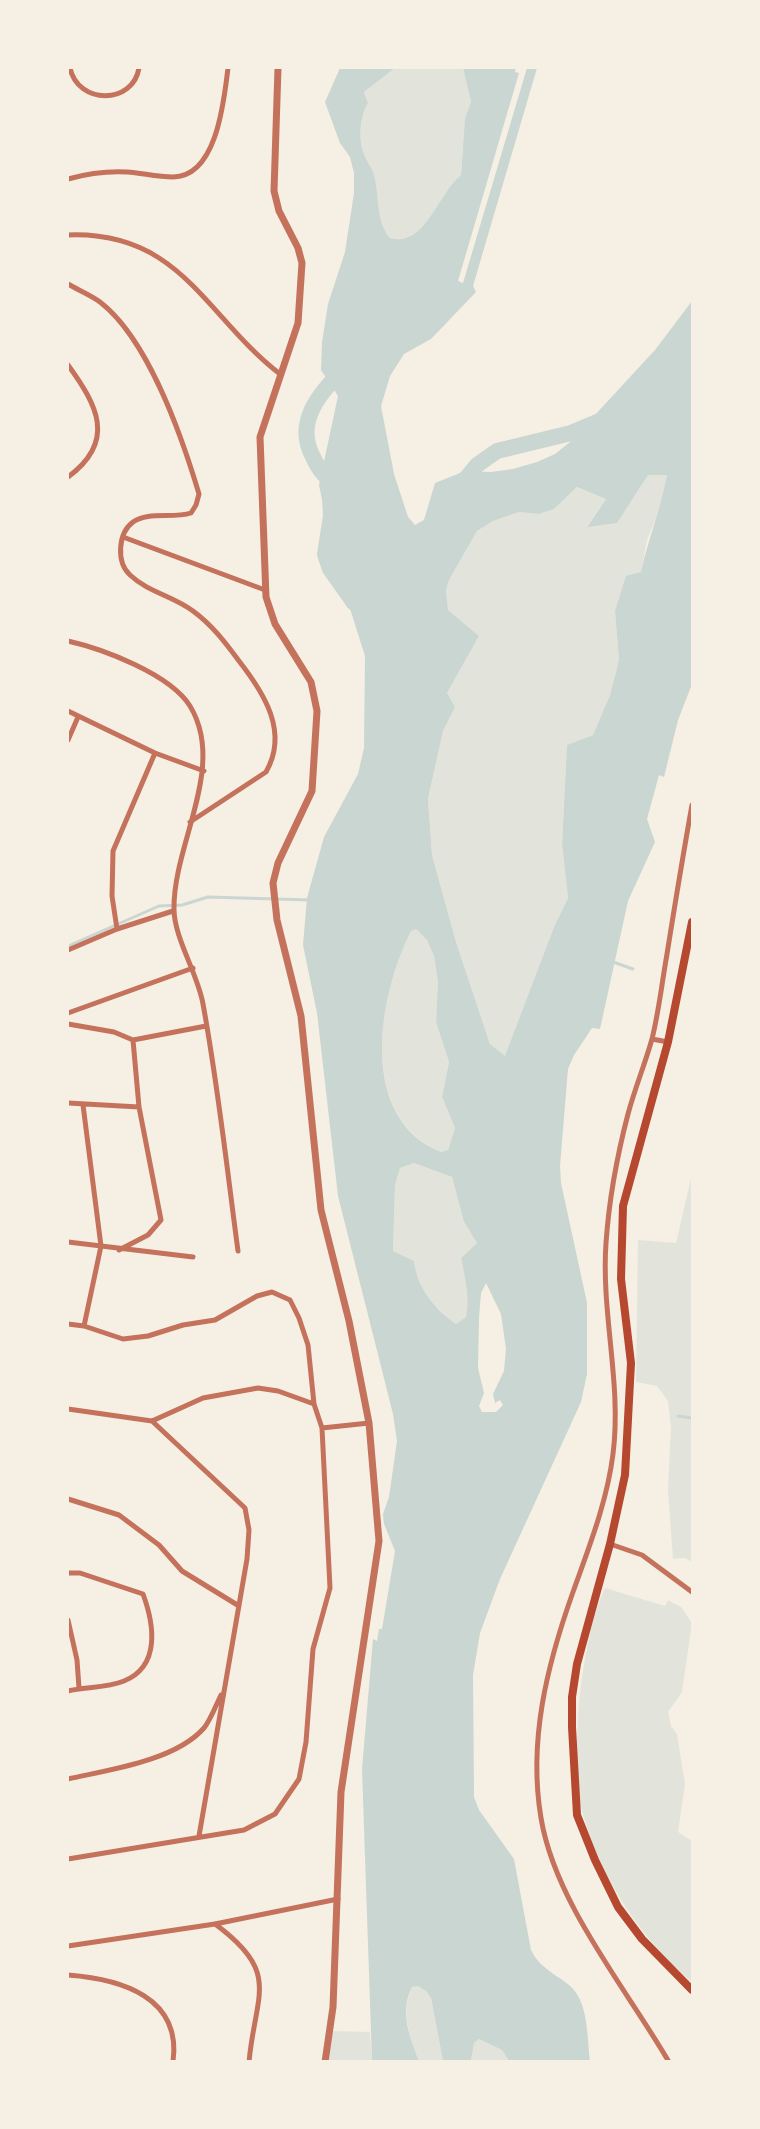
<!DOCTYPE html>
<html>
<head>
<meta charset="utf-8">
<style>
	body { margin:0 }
	#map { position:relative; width:760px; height:2129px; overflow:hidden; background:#f6efe4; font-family:"DejaVu Sans",sans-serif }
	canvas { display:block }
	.frame { position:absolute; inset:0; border:69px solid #f6efe4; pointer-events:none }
</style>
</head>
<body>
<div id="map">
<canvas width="760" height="2129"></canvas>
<div class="frame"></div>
</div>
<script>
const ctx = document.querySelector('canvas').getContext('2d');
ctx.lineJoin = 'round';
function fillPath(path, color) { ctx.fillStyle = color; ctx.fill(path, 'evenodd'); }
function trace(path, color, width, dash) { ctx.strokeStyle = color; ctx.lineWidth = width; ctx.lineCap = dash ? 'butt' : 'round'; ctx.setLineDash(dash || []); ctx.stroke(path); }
fillPath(new Path2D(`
	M395,68h68l8,34 -6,16 -4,57c-23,18 -36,73 -71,63 -15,-20 -10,-41 -16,-63 -2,-8 -8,-14 -10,-21 -6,-15 -4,-38 4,-51l-4,-11z
	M648,475h19l-4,27 -16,38 -6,33 -26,38 4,49 -9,35 -17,40 -26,10 -5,99 6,54 -14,29 -49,130 -15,-13 -34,-102 -24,-87 -4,-56 15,-68 12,-24 -8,-14 32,-57 -31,-26 -2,-19 3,-11 28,-49 16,-10 26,-9 20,2 15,-5 23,-22 29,12 -19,27 29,-3z
	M416,929l11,11 7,16 4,26 -2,40 13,40 -7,35 13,31 -7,22 -7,2c-84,-36 -63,-156 -30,-222z
	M414,1163l38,14 12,45 13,21 -16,15c4,20 9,38 5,59l-10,7c-21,-16 -39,-36 -42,-63l-21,-10 2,-66 5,-17z
	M692,1174v388l-7,-4 -12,1 -5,-69 3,-63 -3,-26 -11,-15 -21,-4 2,-142 38,3z
	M605,1588l60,18 3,-6 13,7 11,16 -10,69 -14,20 3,14 6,8 8,50 -7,48 14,9v141c-49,-41 -88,-99 -107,-161 -17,-54 -5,-181 20,-233z
	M418,1986l8,5 5,7 12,63h-24c-9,-24 -19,-49 -7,-74z
	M332,2031l38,1 2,29 -44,1z
	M479,2039l23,11 7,11 -38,1 3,-19z`), '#e2e4dc');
fillPath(new Path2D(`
	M340,68h55l-31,24 4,11c-8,13 -10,36 -4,51 2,7 8,13 10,21 6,22 1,44 16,63 35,10 48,-45 71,-63l4,-57 6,-16 -8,-34h53l-1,4 4,1 -61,208 5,2 64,-215h10l-64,218 3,6 -45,47 -27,15 -14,22 -9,30 13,68 14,43 7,8 9,-5 11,-37 30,-12 26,1 22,-3 24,-7 18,-8 15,-12 85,-92 37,-49v383l-14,36 -14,57 -5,-2 -12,44 8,23 -27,59 -28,128 -8,-1 -18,27 -6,14 -8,97 1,17 26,120v71l-6,28 -81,177 -20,54 -7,42 1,122 5,13 35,49 17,91c9,18 23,23 38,35 20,16 18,53 21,76h-81l-7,-11 -23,-11 -5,4 -3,18h-28l-12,-63 -5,-7 -8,-5 -6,1c-13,25 -2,50 7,74h-47l-10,-292 11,-130 4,2 2,-12h3l13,-78 -11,-27 -1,-10 6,-17 8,-56 -4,-27 -55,-218 -21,-183 -14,-68 4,-47 17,-61 34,-63 6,-26 1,-92 -31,-98 -15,-73 19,-89 -17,-26 1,-28 6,-38 17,-52 9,-59v-20l-4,-16 -10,-14 -15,-41zM648,475h19c-6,34 -19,64 -26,97l-15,4 -11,35 4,49 -9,35 -17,40 -26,10 -5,99 6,54 -14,29 -49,129 -15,-12 -34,-102 -24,-87 -4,-56 15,-68 12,-24 -8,-14 32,-57 -31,-26 -2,-19 3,-11 28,-49 16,-10 26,-9 20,2 15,-5 23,-22 29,12 -19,28 30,-4zM416,929l11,11 7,16 4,26 -2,40 13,40 -7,35 13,31 -7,22 -7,2c-84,-34 -63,-156 -30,-221zM414,1163l38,14 12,45 13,21 -16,15c4,20 9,39 5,59l-10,7c-21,-15 -39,-36 -42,-63l-21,-10 2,-66 5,-17zM486,1283l15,31 5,35 -2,22 -11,23 2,9 5,-3 3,5 -7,7h-14l-3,-6 5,-13 -6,-25 1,-50 2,-25z`), '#c9d6d2');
trace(new Path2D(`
	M68,946l91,-40 23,-1 26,-8 103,3
	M613,962l20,7
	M678,1416l14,2`), '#c9d6d2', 3);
trace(new Path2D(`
	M345,368c-25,24 -51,54 -32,89 4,9 8,16 16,22l2,37 -6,38 5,15 24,34
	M459,487l18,-22 20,-14 74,-18 29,-12`), '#c9d6d2', 16);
trace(new Path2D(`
	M70,68c8,37 63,37 69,0
	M68,179c18,-5 40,-8 59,-7 15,1 30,5 46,5 44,0 51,-77 55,-109
	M68,235c113,-4 137,81 212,139
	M68,284c10,6 23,11 32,18 48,37 82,135 99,192l-3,11 -5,8c-18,6 -43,-2 -58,9 -15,11 -17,40 -3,53 18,17 43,21 63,36 19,14 32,31 46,50 25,32 50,71 27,111l-76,50
	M68,365c29,40 49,76 0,112
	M123,537l142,53
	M68,641c35,8 102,33 122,65 37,61 -17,138 -16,203 0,29 24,65 29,95 15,81 24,165 35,247
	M68,711l87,42 49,18
	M68,740l10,-23
	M117,929l-5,-33 1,-45 42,-98
	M68,950l49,-21 56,-18
	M68,1013l125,-45
	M68,1024l46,8 19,8 73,-14
	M652,1039l16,3
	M68,1103l71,4
	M83,1105l18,141 -17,80
	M68,1242l125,15
	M119,1250l29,-15 13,-15 -22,-113 -6,-67
	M68,1324l16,2 39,13 25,-3 35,-11 32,-5 42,-24 15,-4 18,8 9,18 9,27 6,59 8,24 8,160 -17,61 -7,93 -7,37 -24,35 -31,16 -176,29
	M68,1409l84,12 51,-23 55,-10 20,3 36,13
	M152,1421l93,87 4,22 -2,29 -48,277
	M322,1428l47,-5
	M68,1499l51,16 40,30 23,26 57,35
	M610,1544l32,11 50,37
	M68,1573h12l63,21c11,30 18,72 -19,87 -17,7 -39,6 -56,10
	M68,1620l9,40 2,28
	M68,1779c40,-9 107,-18 136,-51 7,-9 12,-23 17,-33
	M215,1924c67,49 40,70 34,138
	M68,1946l147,-22 123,-25
	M68,1975c53,4 114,22 105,87
	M669,2062c-43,-74 -114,-159 -128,-244 -13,-77 6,-153 32,-226 16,-45 34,-90 40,-138 9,-70 -12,-140 -7,-211 3,-43 11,-87 22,-129 7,-26 17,-50 24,-75 7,-28 10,-57 15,-85 8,-50 16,-99 25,-149`), '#c5725c', 5);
trace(new Path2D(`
	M278,68l-4,123 5,20 19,37 4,15 -4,60 -38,114 6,160 9,27 36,58 6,29 -5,80 -34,72 -5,20 4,37 24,96 20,194 28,111 20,102 10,118 -38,251 -8,215 -8,55`), '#c5725c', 7);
trace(new Path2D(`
	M692,922l-24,120 -45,164 -2,73 10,84 -6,112 -15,69 -33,120 -5,33v30l5,88 18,45 23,47 24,32 50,51`), '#b5482f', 8);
</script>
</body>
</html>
